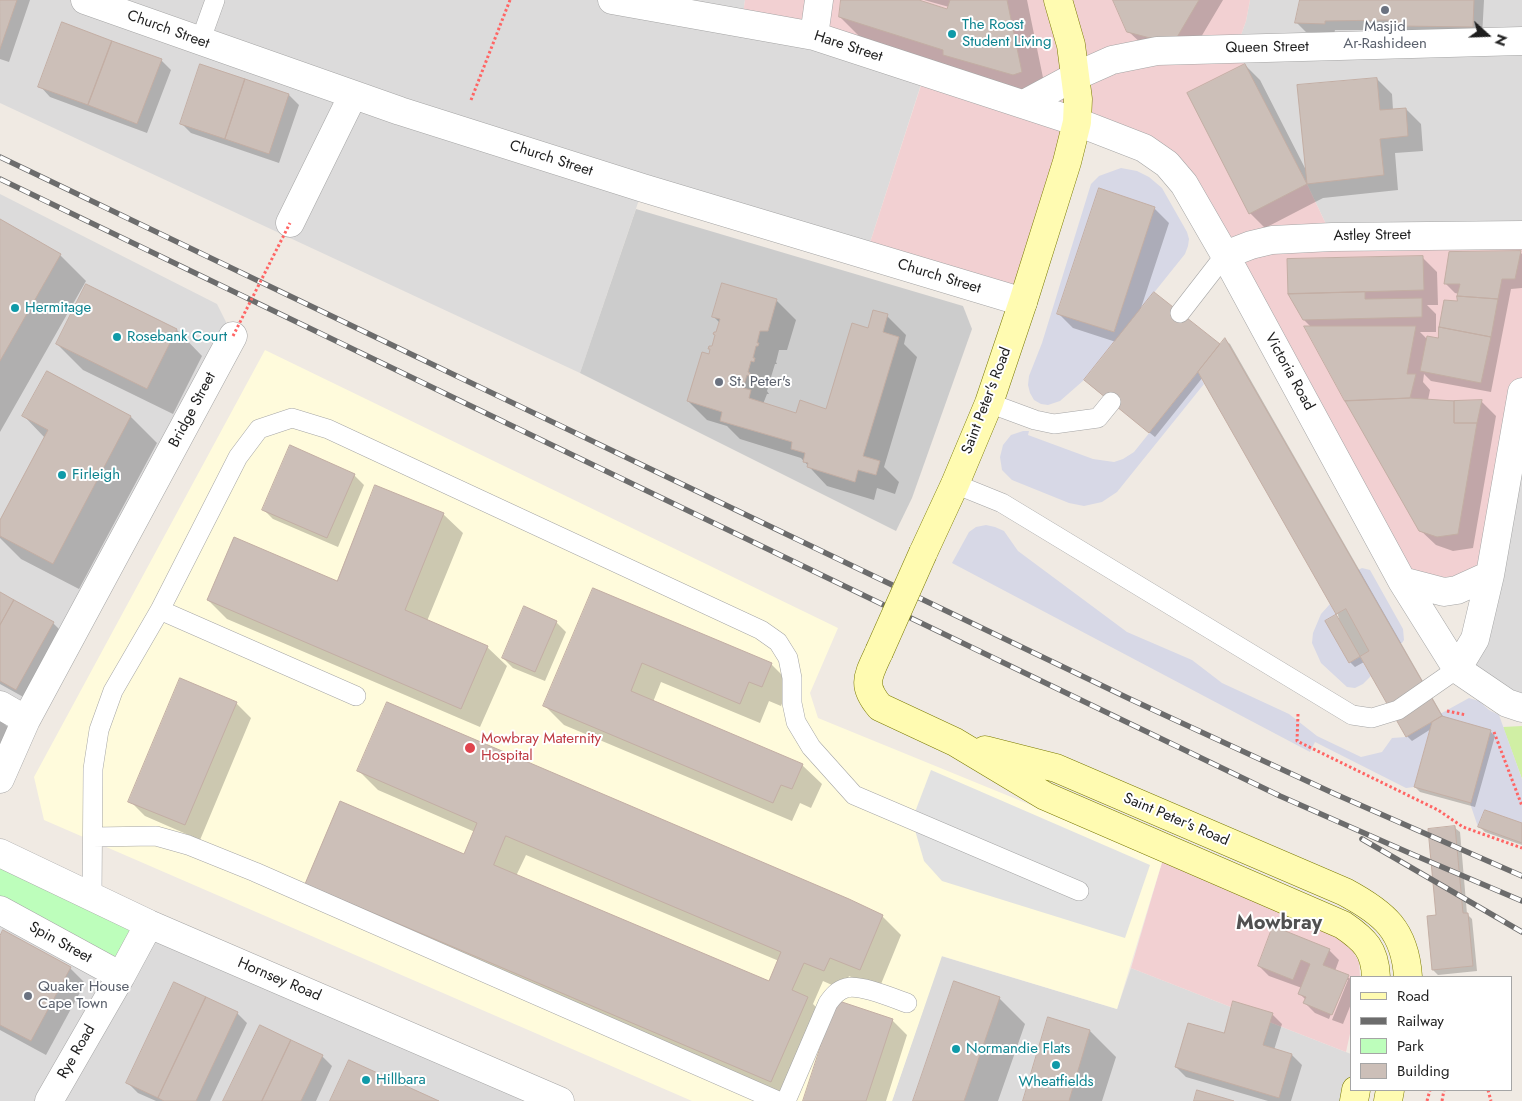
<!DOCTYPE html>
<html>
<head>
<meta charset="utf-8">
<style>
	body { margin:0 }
	#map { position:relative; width:1522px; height:1101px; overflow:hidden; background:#f0eae3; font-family:Jost,sans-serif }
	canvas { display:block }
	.legend { position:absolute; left:1350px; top:976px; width:162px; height:115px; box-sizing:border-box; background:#fff; border:1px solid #a5a5a5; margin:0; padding:6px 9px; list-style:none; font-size:15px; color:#1e1e1e }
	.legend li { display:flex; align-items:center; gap:10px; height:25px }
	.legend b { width:25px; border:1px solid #a5a5a5 }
	.north { position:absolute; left:1462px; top:10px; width:50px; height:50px; -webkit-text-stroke:4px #fff; paint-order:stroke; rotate:110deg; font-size:14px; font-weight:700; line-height:20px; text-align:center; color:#1e1e1e }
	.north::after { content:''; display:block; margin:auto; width:18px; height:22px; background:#1e1e1e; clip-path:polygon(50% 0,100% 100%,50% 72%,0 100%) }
</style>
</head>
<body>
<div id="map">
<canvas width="1522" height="1101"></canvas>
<ul class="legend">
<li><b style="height:6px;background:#fffbb1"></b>Road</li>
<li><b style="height:6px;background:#6c6c6c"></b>Railway</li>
<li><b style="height:14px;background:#bdfebb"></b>Park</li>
<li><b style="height:14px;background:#ccbfb8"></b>Building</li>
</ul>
<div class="north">N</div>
</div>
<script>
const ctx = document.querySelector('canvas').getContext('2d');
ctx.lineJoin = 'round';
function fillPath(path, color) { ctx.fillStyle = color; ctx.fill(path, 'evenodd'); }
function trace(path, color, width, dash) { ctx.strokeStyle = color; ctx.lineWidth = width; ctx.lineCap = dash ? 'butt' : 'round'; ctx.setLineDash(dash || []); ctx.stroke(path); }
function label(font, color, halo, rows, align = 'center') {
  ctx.font = font + ' Jost,sans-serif'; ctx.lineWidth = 4; ctx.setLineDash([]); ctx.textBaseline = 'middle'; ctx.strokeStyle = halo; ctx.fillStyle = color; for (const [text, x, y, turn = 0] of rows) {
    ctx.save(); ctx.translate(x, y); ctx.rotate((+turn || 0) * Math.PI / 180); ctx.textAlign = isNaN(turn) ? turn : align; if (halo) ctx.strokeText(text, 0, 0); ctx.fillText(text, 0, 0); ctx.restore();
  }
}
fillPath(new Path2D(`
	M0,0h745l-3,22 183,50 -59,183 -223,-67 -63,185 -580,-270z
	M1250,0h272v235l-190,2 -25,-53 -71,-135 10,-28z
	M0,194l217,110 16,32 -233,443z
	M1522,392v316l-49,-27 2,-43z
	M0,853l560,248h-560z
	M941,956l176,53 14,-41 220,86v36l3,11h-462z`), '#dcdbdb');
fillPath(new Path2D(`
	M745,0h505l-4,21 -10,28 71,135 25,53 190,-2v157l-32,183 -33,15 -55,-9 -218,-397 -107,-62 -54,180 -157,-47 59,-182 -183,-51z
	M1163,859l170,75 17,12 9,16 1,15h-9v52l-5,23 -215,-84z`), '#f2d0d2');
fillPath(new Path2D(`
	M265,350l573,278 -28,65 8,25 345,141 -46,150 -175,-53 -50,145h-200l-648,-281 -10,-43z`), '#fffbdc');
fillPath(new Path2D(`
	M636,209l327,97 9,23 -60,169 -16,33 -316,-158z`), '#ccc');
fillPath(new Path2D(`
	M1522,726v53l-19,-52z`), '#d0efa4');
fillPath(new Path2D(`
	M0,853l149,71 -28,52 -121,-66z`), '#bdfebb');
fillPath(new Path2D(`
	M931,770l219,95 -25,73 -183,-57 -18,-20 -12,-41z`), '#e2e2e2');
fillPath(new Path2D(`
	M1121,168l16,3 12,6 13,11 25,44 2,7 -1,7 -3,8 -101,126 -24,21 -12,4 -7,-1 -7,-4 -4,-7 -2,-8 1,-9 13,-33 49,-159 8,-8zM1099,189l55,18 -40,125 -57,-19z
	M1198,372l6,12 -87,108 -15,10 -18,4 -15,-3 -57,-23 -10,-10 -2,-13 3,-12 8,-10 12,-4h6l-1,4 65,24 21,3 9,-3 11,-7z
	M986,525l9,2 9,4 14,20 109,81 65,28 30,23 67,31 28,22 44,21 21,-5 10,-14 14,-1 26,-15 -18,65 -8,1 -91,-46 -5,10 -358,-189 17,-31 7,-5z
	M1362,568l8,2 33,59 1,11 -2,3h-2l-42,-73z
	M1330,604l6,11 -10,6 23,42 11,-6 11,19 -8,8 -8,4 -8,-1 -26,-24 -9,-20 1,-10 8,-19z
	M1469,698l10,3 10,9 10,5 23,64v44l-37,-13 -7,17 -38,-113z`), '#d7d8e6');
fillPath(new Path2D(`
	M0,0h30l-21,62 -9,-3z
	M842,0h73l33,11 1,-4 -25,-7h103l20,97 -181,-54 -26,-26z
	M1114,0h109l-35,59 -44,-13 -16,-15z
	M1301,0h183l-2,37 -71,-1 -12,-6h-64l-1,4 -28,-2 -10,-10z
	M161,60l10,10 -24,63 -97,-36 -10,-11z
	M1245,65l15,15 47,92 70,-93 15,15 1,16 13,-1 15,15 2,27 -28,2 3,37 -75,8 -58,30 -15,-15 -61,-119z
	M289,95l10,10 -20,58 -88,-30 -10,-10z
	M1154,208l15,15 -29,88 14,-17 66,52 5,-6 5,4 214,374 46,13 5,5 -20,71 -55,-15 -5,-5 16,-58 -19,12 -5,-5 -43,-74 -9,5 -5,-5 -12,-47 -135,-238 -48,60 -65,-52 26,-43 -43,-14 -15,-15z
	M0,221l60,34 26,26 -86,151z
	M1520,252l2,2v34l-11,1 -20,103 -60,-11 -7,-7 -1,8 7,8 -2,10 53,1 15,15 -23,132 -20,3 -17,-6 -16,-15 -108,-202 -8,-8 -15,-27 133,-36 15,15 1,33h-11l9,9v18h-16l7,7h12l19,-37 1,-8 -4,-1 -10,-10z
	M723,285l54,16 19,19 -9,30h-8l-3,12 1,2h-2l-4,13 2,2h-2l-4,12 2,3h-2l-4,10 34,10 30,-4 42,-81 18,-13 19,19 -2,9 13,13 -33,110 15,15 -4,12 -18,-6 -3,12 -47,-14 -26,-28 -61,-19 -13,-13 -20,-6 -19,-19 22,-45 7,-23 3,-10 -7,-7z
	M177,330l25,26 -29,58 -90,-44 -26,-26z
	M47,372l84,45 26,26 -78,146 -58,-30 -21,-21v-15l45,-85 -21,-22z
	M354,475l10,10 -26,62 -65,-28 -10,-10z
	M443,514l20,19 -36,88 60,26 20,19 -27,61 -253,-108 -19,-19 129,-17z
	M594,589l177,75 19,19 -9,23 -12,-5 -9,22 -99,-41 -8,20 149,63 20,19 -11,24 -11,-5 -8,18 -228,-96 -19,-19z
	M0,594l53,29 10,10 -36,66 -27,-15z
	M556,622l10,10 -21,49 -32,-13 -10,-10z
	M236,703l15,15 -51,122 -55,-24 -15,-15z
	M0,720l13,12 -13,23z
	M359,771l523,145 19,19 -22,54 -30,-13 -6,14 -20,-9 -10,23 13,13 -36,84 -464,-198 -19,-19 158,-29 10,-23 -97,-42zM526,855l253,106 -9,22 -254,-107z
	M1522,825v20l-37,-13 -5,-5z
	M1455,828l5,4 7,82 5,5 5,52 -39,4 -5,-5 4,-54z
	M0,939l70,29 15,15 -39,72 -46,-25z
	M1329,950l10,10 -4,11 16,8v25l-8,20 -11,-4 16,-40h-3l-16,39 -14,-6 -10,-10 1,-3 -6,-6 2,-6 -33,-12 -10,-10z
	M999,998l26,26 -27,77h-83z
	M237,1013l10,10 -37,78h-54l-18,-8 -10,-10z
	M1272,1014l10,10 -8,26 18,5 10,10 -11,36h-23l-82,-24 -10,-10 48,-32z
	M1049,1018l41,13 26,26 -14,44h-78z
	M892,1020l15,15 -21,66h-82z
	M322,1056l10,10 -16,35h-92z`), '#0003');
const building = new Path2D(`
	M0,0h17l-17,49z
	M841,0h78l28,9 3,-9h57l15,72 -9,3 -70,-20v-5l-104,-33z
	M1113,0h86l-26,44 -46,-12z
	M1300,0h174l-1,27 -73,-1 -12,-6 -63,1v3l-30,-1z
	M62,22l50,19 -24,64 -50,-18z
	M112,41l50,18 -25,65 -49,-19z
	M200,64l45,15 -20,60 -45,-15z
	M1245,64l62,120 -58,30 -62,-121z
	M1377,78l3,32 26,-2 2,28 -28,3 4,36 -77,9 -10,-99z
	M245,79l44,15 -20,60 -44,-15z
	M1099,188l56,19 -41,125 -57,-18z
	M0,219l61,35 -61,107z
	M1521,251l-6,28h-13l-4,20 -41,-3 3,-12h-16l5,-32z
	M1423,256l1,34 -136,4 -1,-35z
	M722,283l55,16 -9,32h-8l-3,12h2l-1,3h-2l-3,12h2l-1,4 -3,-1 -3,11 2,1 -1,3 -2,-1 -4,13 8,2 -2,8 47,15 4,-13 26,9 26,-86 16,5 5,-18 15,4 -5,18 16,5 -36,119 17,5 -4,14 -18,-5 -3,12 -48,-15 1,-4 -5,-1 2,-9 -14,-4 1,-7 -72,-21 2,-9 -35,-11 15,-49 7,2 1,-5h-2l1,-3h3l3,-11 -2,-1 1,-2h2l4,-13 -8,-2z
	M86,284l91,45 -30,60 -91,-45z
	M1154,292l66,52 -71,89 -65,-53z
	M1365,292v7l57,-1v19l-119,3 -15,-26z
	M1457,296l41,3 -7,38 -52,-10 5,-27 13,1z
	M1304,326h112l-9,48h9l-6,24 -65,3z
	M1439,327l52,10 -10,46 -61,-12 7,-35 11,2z
	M1225,338l217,378 -36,21 -208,-365z
	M47,371l84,45 -78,148 -53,-28v-16l48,-90 -26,-14z
	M1410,398l44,3v22h23l-19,111 -21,3 -18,-6 -74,-130z
	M1482,400l-5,23h-23v-22z
	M290,445l65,29 -28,64 -65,-28z
	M375,485l69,28 -39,97 83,36 -27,63 -254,-109 27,-63 103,44z
	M593,588l179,75 -10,24 -13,-5 -9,22 -98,-41 -11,28 172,73 -11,25 -11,-4 -8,18 -230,-97z
	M0,592l14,8 -14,25z
	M14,600l40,22 -38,68 -16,-9v-56z
	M524,606l33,15 -22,51 -33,-14z
	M1346,609l23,42 -20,12 -24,-42z
	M180,678l57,24 -52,123 -57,-23z
	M387,702l462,197 34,16 -23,55 -30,-12 -6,13 -20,-8 -12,27 16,7 -37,85 -466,-198 35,-83 124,53 13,-31 -120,-52zM506,836l275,116 -12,29 -275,-116z
	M1442,716l49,14 -20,73 -57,-16 18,-65z
	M1485,810l37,13v20l-44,-16z
	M1455,826l8,87h5l5,53 -41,4 -5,-54 9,-1 -8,-86z
	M1273,926l57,23 -7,16 26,10 -17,40 -29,-12 3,-6 -8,-3 12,-30 -9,-4 -8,20 -35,-14z
	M3,930l68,37 -40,74 -31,-16v-89z
	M954,981l46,16 -36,104h-51z
	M174,982l32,15 -48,101 -32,-15z
	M206,997l32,15 -42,89h-32l-6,-3z
	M836,1000l57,19 -27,82h-63z
	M1233,1001l40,12 -10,32 29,9 -13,44 -104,-31 13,-44 36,10z
	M1048,1017l42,13 -21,71h-46z
	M260,1025l31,15 -29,61h-39z
	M291,1040l32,15 -22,46h-39z
	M349,1060l90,41h-109z
	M1197,1090l37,11h-40z`);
fillPath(building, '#ccbfb8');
trace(building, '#c3aea4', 1);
const service = new Path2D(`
	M200,42l15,-42
	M1180,313l45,-58
	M989,403l46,17 19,4 44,-6 13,-16
	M955,484l47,19 350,212 20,3 26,-8 59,-41
	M160,610l196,86
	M93,837l63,-1 32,9 67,27 523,229
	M92,897l1,-128 6,-39 14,-39 47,-81 78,-153 21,-28 33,-11 36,11 433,201 17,12 10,16 4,20v25l4,19 15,25 43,48 225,96
	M786,1101l42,-98c5,-7 10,-13 18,-15 14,-4 47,10 61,15`);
const minor = new Path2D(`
	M85,0l315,111 243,77 380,114
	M612,0l202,36 263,86 67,26 23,16 17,20 41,71 177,326 55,88 50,34 15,5
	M814,36l5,-36
	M1024,104l52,-28 36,-16 45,-9 365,-10
	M290,223l63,-128
	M1225,255l26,-10 21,-5 60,-3 190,-2
	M1402,581l42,11 13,-2 33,-15
	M1457,669l18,-30 15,-64 32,-183
	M0,705l26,15
	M0,779l26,-59 207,-384
	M0,853l149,71 411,177
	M0,910l121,66
	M49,1101l72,-125 28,-52`);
const secondary = new Path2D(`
	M923,553l32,-69 34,-81 34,-101 44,-140 10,-40 1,-23 -7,-54 -13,-45
	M879,652c-11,24 -18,33 1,55l75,35 90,54 298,129c22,15 32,25 33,52
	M985,750l71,18 289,124c39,21 60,38 63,85
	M1354,1101l2,-11
	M1388,1101l2,-11`);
trace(service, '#a5a5a5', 20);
trace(minor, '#a5a5a5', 29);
trace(secondary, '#797900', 29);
trace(new Path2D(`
	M471,100l39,-100
	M1447,711l19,4
	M1298,714l-1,27 141,69 25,17 59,21
	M1494,732l28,74
	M1488,1090l3,11
	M1427,1101l3,-11
	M1442,1101l2,-11`), '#ff6564', 3, [2.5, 2.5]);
trace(service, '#fff', 19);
trace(minor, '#fff', 28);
trace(secondary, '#fffbb1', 28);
const rail = new Path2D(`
	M0,157l1130,542 205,95 187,82
	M0,179l1280,617 134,59 108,46
	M1362,839l160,93`);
trace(rail, '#6c6c6c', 5.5);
trace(rail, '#fff', 4, [11]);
const secondaryBridge = new Path2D(`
	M879,652l44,-99`);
trace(secondaryBridge, '#797900', 29, []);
trace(new Path2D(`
	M233,336l57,-113`), '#ff6564', 3, [2.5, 2.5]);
trace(secondaryBridge, '#fffbb1', 28);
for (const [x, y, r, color] of [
	[1385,10,5,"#6b7280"],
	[952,34,5,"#0f9aa8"],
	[15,308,5,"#0f9aa8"],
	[117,337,5,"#0f9aa8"],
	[719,382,5,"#6b7280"],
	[62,475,5,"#0f9aa8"],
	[470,748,6,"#e0444e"],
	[28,996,5,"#6b7280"],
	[956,1049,5,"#0f9aa8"],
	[1056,1065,5,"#0f9aa8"],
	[366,1080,5,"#0f9aa8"]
]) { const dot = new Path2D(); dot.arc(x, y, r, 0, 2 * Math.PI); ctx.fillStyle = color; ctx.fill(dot); trace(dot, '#fff', 2); }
label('15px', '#0d838f', '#fff', [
	["The Roost",962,25],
	["Student Living",962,42],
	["Hermitage",25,308],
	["Rosebank Court",127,337],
	["Firleigh",72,475],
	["Normandie Flats",966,1049],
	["Hillbara",376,1080],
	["Wheatfields",1056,1082,"center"]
], 'left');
label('15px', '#5b616d', '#fff', [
	["Masjid",1385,27,"center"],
	["Ar-Rashideen",1385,44,"center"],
	["St. Peter's",729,382],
	["Quaker House",38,987],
	["Cape Town",38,1004]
], 'left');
label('15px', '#1e1e1e', '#fff', [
	["Church Street",168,30,20],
	["Hare Street",848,47,18],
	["Queen Street",1267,48,-1],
	["Church Street",551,159,18],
	["Astley Street",1372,236,-1],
	["Church Street",939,277,17],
	["Victoria Road",1289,372,61],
	["Saint Peter's Road",987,401,-69],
	["Bridge Street",193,410,-62],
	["Saint Peter's Road",1176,820,23],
	["Spin Street",60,943,29],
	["Hornsey Road",279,980,23],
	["Rye Road",77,1052,-60]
]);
label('15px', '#be3a42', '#fff', [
	["Mowbray Maternity",481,739],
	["Hospital",481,756]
], 'left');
label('bold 20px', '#515151', '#fff', [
	["Mowbray",1279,924]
]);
</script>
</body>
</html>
